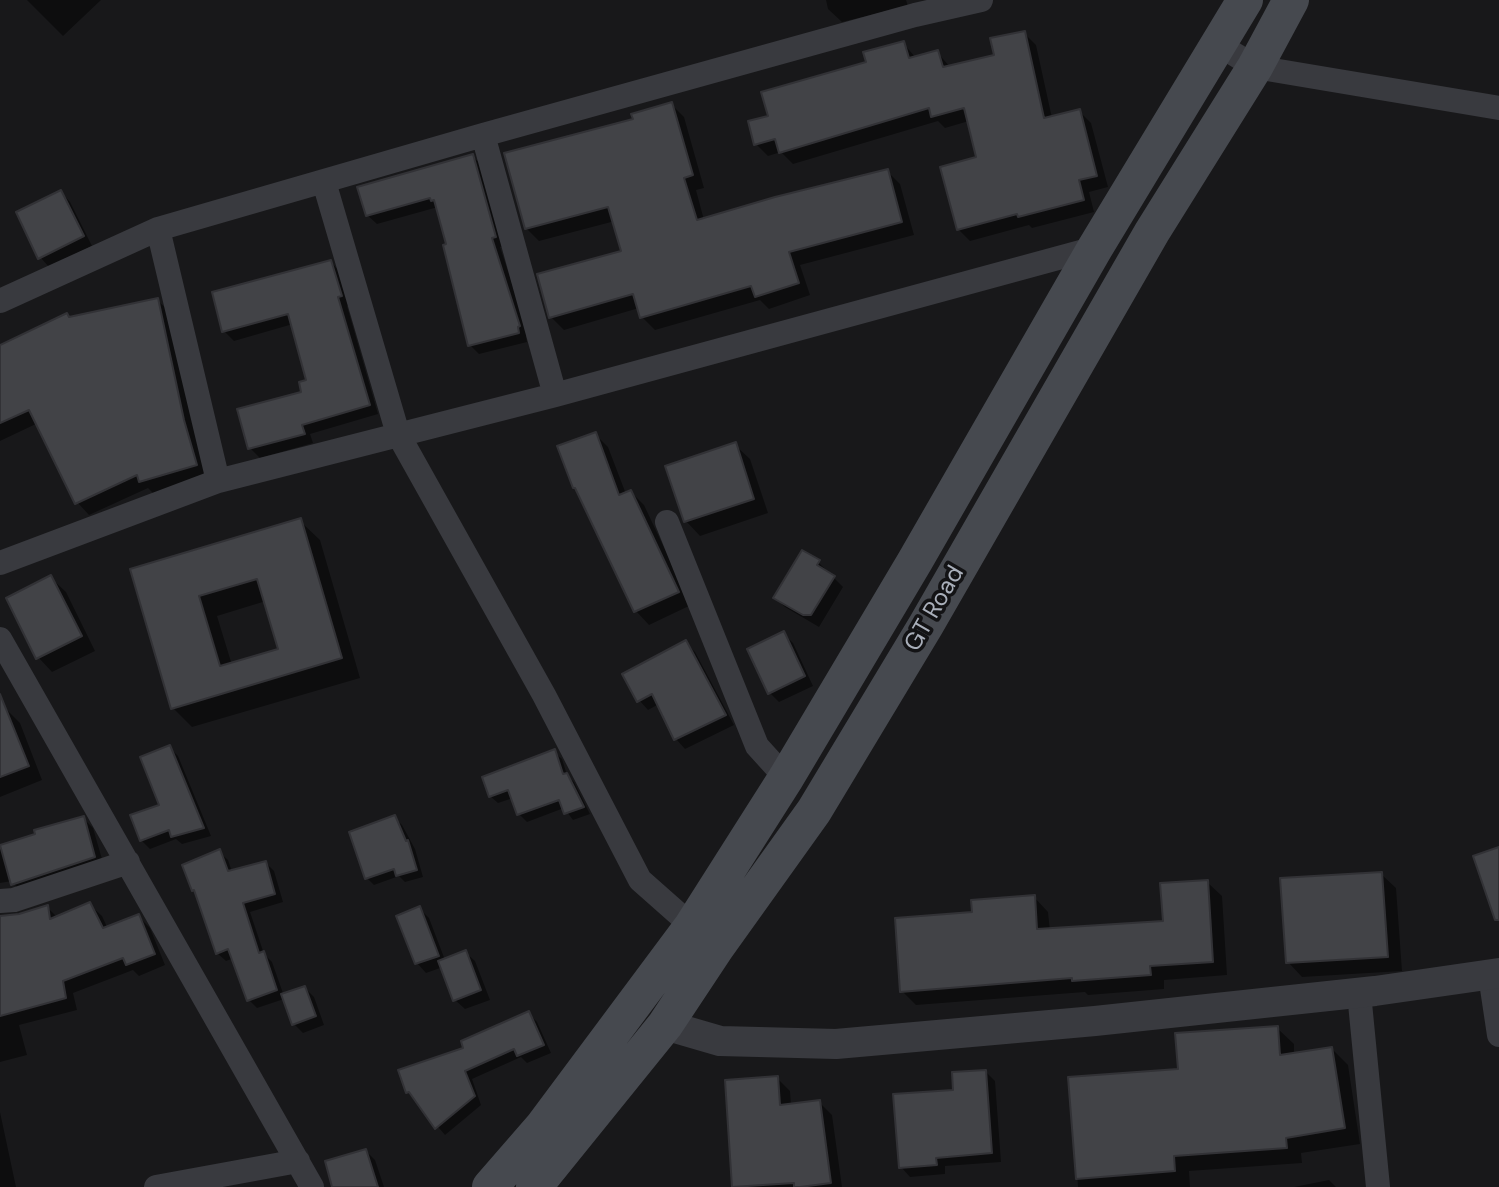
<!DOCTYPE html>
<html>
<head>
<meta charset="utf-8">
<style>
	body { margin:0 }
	canvas { display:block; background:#18181a }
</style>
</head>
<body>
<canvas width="1499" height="1187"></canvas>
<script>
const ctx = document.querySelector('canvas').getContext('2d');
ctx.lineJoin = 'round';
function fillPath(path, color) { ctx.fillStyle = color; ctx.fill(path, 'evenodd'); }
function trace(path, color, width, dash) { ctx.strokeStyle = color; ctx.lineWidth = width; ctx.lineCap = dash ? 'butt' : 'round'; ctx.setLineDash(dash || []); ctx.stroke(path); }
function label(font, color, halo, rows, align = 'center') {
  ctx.font = font + ' "DM Sans",sans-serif'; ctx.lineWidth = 7; ctx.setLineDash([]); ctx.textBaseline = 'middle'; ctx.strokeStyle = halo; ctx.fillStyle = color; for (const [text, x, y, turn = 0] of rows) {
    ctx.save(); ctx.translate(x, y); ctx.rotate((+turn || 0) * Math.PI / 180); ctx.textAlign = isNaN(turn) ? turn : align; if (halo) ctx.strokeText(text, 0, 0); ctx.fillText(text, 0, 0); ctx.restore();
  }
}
fillPath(new Path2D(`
	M27,0h74l-38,36z
	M826,0h80l2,6 -66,16 -14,-13z
	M1024,33l12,12 16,73 27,-7 12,12 17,64 -19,5 5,20 -62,16 -3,-3 -59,16 -12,-12 20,-70 -9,-38 -24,7 -7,-7 -145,43 -12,-12 -13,4 -12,-12 15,-27 132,-74 13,15 21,-6 13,15 46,-11z
	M671,104l13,13 20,71 -8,2 8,30 183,-49 13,13 14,51 -114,30 10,30 -41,14 -9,-9 -105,30 -13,-13 -3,-9 -75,22 -13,-13 73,-65 -9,-31 -76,20 -13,-13 109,-108z
	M472,156l10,9 22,81 -4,1 29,88 -3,1 1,6 -48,12 -9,-9 -32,-138 -61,17 -10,-9z
	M61,192l9,10 22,44 -43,21 -9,-10z
	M331,262l9,10 10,33 -3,1 31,108 -68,20 3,9 -53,15 -10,-10 54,-55 4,-12 -15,-57 -59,17 -10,-10z
	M157,300l13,12 38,166 -55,15 -5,-5 -59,27 -12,-13 -39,-79 -38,18v-95l70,-27z
	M595,434l13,13 18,47 5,-2 13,13 47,100 -42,20 -13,-14 -57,-119z
	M735,445l15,14 18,54 -68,23 -14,-15z
	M300,521l20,19 40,138 -168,49 -19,-19 -40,-137zM266,601l15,50 -49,14 -15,-49z
	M818,562l25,25 -24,40 -34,-20 -9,-9z
	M51,578l15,14 29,59 -43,21 -14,-15z
	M783,633l10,10 20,43 -34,16 -9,-9z
	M686,643l9,9 39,73 -49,24 -9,-10 -17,-35 -11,6 -9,-10z
	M6,709l14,14 22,57 -42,17v-86z
	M170,748l8,8 33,80 -29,8 -6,-5 -26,10 -9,-9 21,-34z
	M554,752l8,7 5,16 7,7 16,32 -17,6 -9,-12 -37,14 -8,-8 -6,-16 -15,5 -8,-7z
	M83,818l10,10 11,38 -82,28 -10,-13 -12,2v-36z
	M395,818l7,7 13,24 8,28 -18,5 -6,-6 -25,9 -7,-7z
	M219,852l9,8 4,12 34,-9 8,8 9,31 -33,10 14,42 8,8 12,34 21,-8 9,9 10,28 -21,8 -9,-9 -10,-25 -27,9 -8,-8 -15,-42 -8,3 -9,-8z
	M1381,874l15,14 6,83 -100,6 -14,-15z
	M1207,882l15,14 5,79 -63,5v9l-76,6 -3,-3 -169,13 -14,-14 72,-77 60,-17 14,15 2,19 115,-8z
	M90,905l12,11 6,13 31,-12 11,11 15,37 -26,11 -6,-6 -60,23 4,17 -58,15 8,30 -27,7v-143l47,-12 11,11z
	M420,909l9,9 16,42 20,-8 10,9 15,39 -25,9 -10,-9 -12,-33 -17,6 -9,-10z
	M529,1014l8,8 14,31 -24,10 -6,-6 -49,22 9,26 -36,30 -37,-43 -7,-21 65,-22z
	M1277,1028l17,16v11l38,-6 16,16 12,79 -59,9 1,10 -113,8 1,16h-112l-7,-108 109,-8z
	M986,1072l9,9 6,81 -56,4v8l-35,3 -9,-10 54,-75z
	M777,1078l13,13 1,14 28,-3 13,13 10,72h-108z
	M0,1112l16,75h-16z
	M366,1151l9,9 9,27h-50z
	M1329,1180l7,7h-42z`), '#0007');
const building = new Path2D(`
	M1025,31l19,87 36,-9 17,67 -18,4 5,20 -66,17 -1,-3 -60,16 -17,-63 36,-10 -12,-49 -33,9 -2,-9 -150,45 -4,-14 -21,6 -6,-24 20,-5 -7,-24 105,-30 -3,-10 41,-11 5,17 29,-8 5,17 51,-12 -4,-17z
	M672,102l21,73 -9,3 13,42 78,-23 113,-28 14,53 -113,30 10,31 -44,14 -4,-11 -111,32 -7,-24 -84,24 -12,-44 84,-23 -13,-44 -83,22 -21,-76 129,-34 -2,-5z
	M473,154l23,83 -4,1 28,88 -2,1 1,6 -51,13 -25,-101 3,-1 -12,-44 -3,1 -1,-3 -64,18 -9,-29z
	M61,190l23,46 -46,23 -22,-47z
	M331,260l11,36 -4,1 32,108 -68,20 3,9 -57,15 -11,-40 64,-17 -2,-10 7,-2 -18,-66 -66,18 -10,-40z
	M158,298l26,122 13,45 -58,17 -2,-7 -62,29 -46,-94 -29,13v-78l67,-32 2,4z
	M596,432l23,63 12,-5 48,102 -45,20 -59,-124h-2l-16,-42z
	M736,442l18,57 -70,23 -19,-56z
	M301,518l41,140 -171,51 -41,-140zM257,579l21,70 -58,17 -21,-70z
	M802,550l18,10 -3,5 18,11 -24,39h-8l-30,-17z
	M51,575l31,61 -46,23 -30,-61z
	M784,631l21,45 -37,18 -21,-45z
	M686,640l40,75 -52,25 -22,-46 -15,8 -15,-28z
	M0,694l29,72 -29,11z
	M170,745l34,83 -33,9 -2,-7 -29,11 -10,-26 29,-10 -19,-48z
	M555,749l8,25 4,-1 17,34 -20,7 -5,-14 -42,15 -9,-25 -19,7 -7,-20z
	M395,815l11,26 2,-1 9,30 -21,6 -2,-7 -29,10 -16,-47z
	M84,816l11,41 -84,28 -11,-40 35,-11 -1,-4z
	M1499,847v73h-4l-22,-64z
	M220,849l8,22 38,-10 9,33 -32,9 16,50 5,-2 13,39 -30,11 -19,-52 -12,5 -22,-64 -2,1 -10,-26z
	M1382,872l6,85 -102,6 -6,-85z
	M1208,880l5,82 -63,4 1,9 -79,6v-3l-172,14 -5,-74 77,-6 -1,-12 64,-5 2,34 126,-8 -3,-38z
	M90,902l13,26 36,-14 16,40 -29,11 -3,-7 -60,23 3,17 -66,18v-100l19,-2 29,-9 2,14z
	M420,906l19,50 -24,8 -19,-48z
	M466,950l15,40 -28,11 -15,-40z
	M305,986l11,30 -24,9 -11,-31z
	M529,1011l15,34 -27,11 -3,-7 -49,22 10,25 -40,33 -26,-37 -3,1 -8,-23 65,-22 -2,-7z
	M1278,1026l2,29 52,-8 13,81 -59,10 1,10 -113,8 1,15 -99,8 -8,-102 110,-8 -3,-36z
	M986,1070l6,83 -56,5 1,7 -38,3 -6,-74 60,-4 -1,-18z
	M778,1076l2,29 40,-5 11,83 -31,4h-6v-4l-62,4 -7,-107z
	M366,1149l12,38h-46l-7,-26z`);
fillPath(building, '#424347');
trace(building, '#323236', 2);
trace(new Path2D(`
	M1218,44l37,23 244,41
	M483,135l72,260
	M324,182l74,252 146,261 96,185 52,46
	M158,229l60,252
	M0,301l158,-72 325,-94 432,-120 66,-15
	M667,522l90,224 29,32
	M0,563l218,-82 337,-86 540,-147
	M0,639l312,548
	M0,901l14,-1 114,-38
	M1490,975l9,60
	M1359,993l19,194
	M156,1187l142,-26`), '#393a3f', 24);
trace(new Path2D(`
	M665,1025l55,16 116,3 259,-23 280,-30 124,-18`), '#393a3f', 30);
trace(new Path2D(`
	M490,1187l53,-61 149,-200 94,-148 129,-217 180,-313 150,-248
	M534,1187l131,-162 51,-77 98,-137 112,-186 226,-393 103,-165 36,-67`), '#46494f', 36);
label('24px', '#a9afba', '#131315', [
	["GT Road",935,609,-60]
]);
</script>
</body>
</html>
